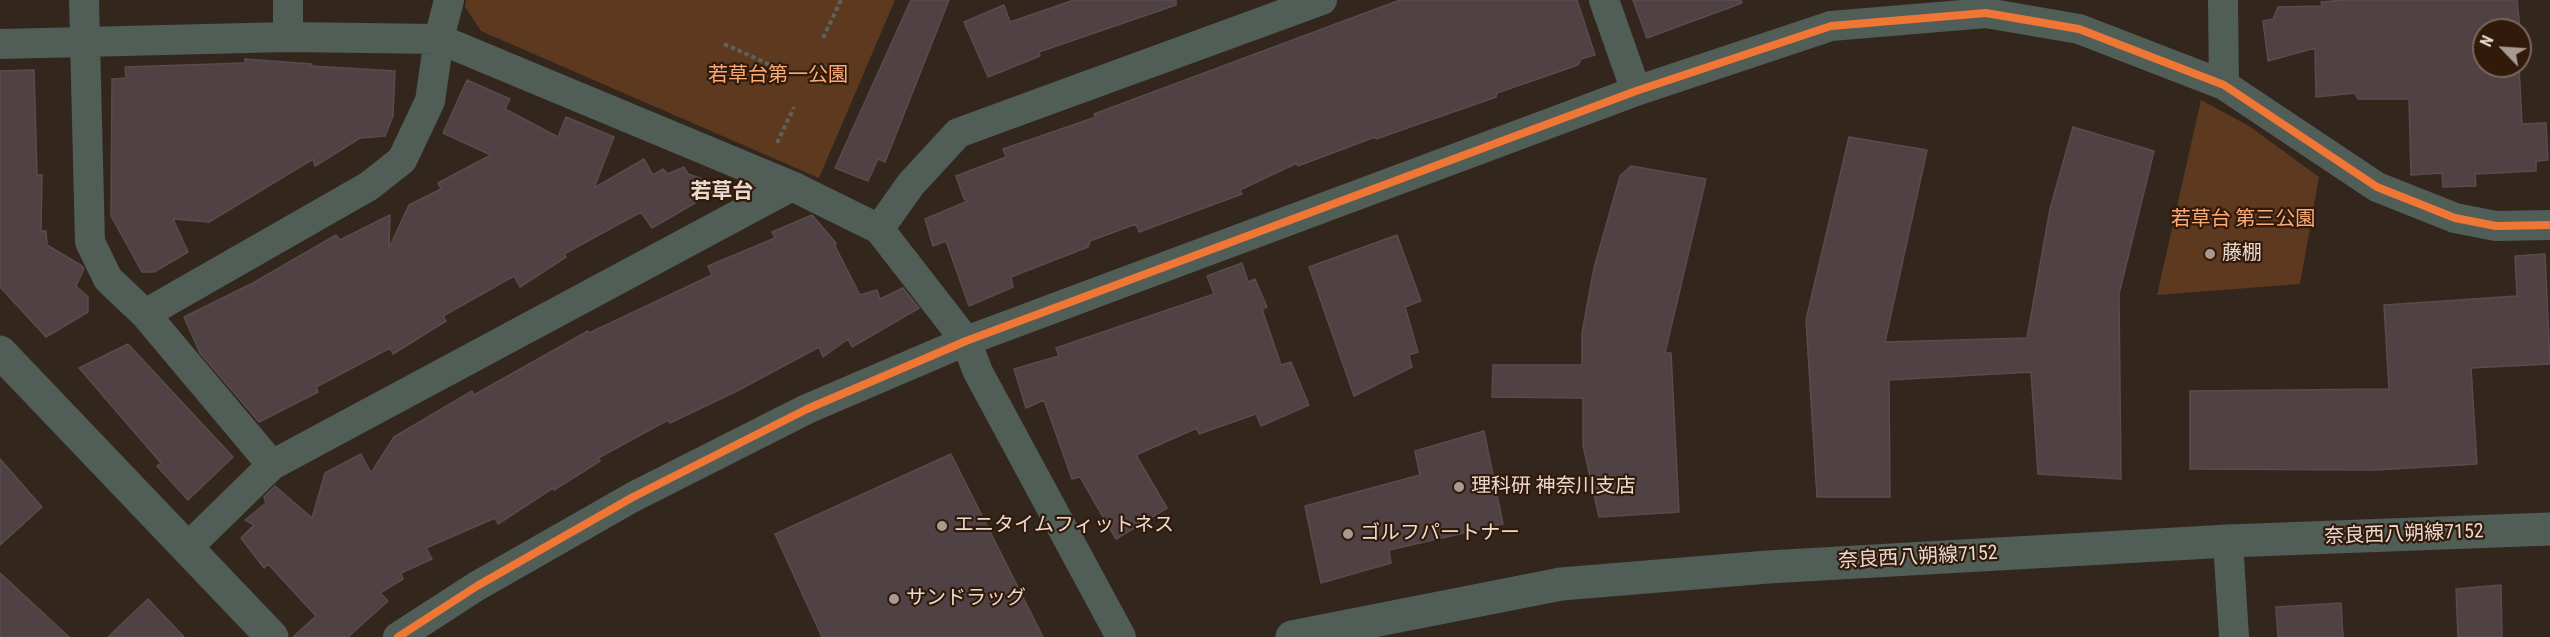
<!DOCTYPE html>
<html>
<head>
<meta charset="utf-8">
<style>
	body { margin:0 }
	#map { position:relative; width:2550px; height:637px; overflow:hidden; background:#33261d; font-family:"Roboto Condensed",sans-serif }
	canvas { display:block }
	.north { position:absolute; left:2472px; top:18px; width:60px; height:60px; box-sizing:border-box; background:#321a0b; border:2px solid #7b6659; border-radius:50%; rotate:295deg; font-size:16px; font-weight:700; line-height:24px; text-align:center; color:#e9d9cf }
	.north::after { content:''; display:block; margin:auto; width:21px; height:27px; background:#a99a91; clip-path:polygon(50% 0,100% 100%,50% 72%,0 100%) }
</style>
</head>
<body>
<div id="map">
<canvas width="2550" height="637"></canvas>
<div class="north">N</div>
</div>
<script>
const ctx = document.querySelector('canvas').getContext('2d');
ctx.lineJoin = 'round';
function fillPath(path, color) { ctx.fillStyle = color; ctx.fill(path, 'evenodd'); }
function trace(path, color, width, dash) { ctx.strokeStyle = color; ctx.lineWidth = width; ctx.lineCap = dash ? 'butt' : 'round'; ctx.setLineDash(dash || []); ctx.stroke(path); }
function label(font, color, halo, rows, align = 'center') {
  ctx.font = font + ' "Roboto Condensed","Noto Sans JP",sans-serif'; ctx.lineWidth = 4.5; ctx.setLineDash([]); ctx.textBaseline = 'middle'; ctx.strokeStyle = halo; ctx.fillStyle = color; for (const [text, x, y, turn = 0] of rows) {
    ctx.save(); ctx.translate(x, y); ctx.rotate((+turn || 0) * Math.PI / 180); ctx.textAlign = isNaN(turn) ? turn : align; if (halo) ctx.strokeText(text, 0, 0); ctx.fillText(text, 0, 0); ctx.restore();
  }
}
fillPath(new Path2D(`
	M466,0h429l-76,178 -338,-147 -16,-24z
	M2201,100l48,26 70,51 -19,107 -143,11z`), '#5d3920');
const building = new Path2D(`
	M911,0h38l-64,162 -7,-3 -10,22 -33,-13z
	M1074,0h102v5l-137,47 1,4 -52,21 -24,-55 40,-17 6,17z
	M1400,0h177l18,55 -14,4 -3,6 -81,28 -1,4 -120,42 -1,-2 -77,29 -1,-3 -57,27 2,4 -103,38 -3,-8 -46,17 -2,6 -77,30 2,10 -44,19 -23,-65 -13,5 -8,-27 43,-18 -4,-2 -8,-23 50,-19 -3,-8 93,-32 -2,-3z
	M1633,0h108l1,3 -95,35z
	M2344,0h173l3,29 -36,1v36h35l3,58 24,-1 2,37 -12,1v10l-61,3 1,12 -33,1 -1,-14 -31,2 -2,-76h-51l-3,-6 -39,4 -1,-49 -47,13 -5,-40 10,-2 5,-12 44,-1 -1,-4z
	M245,59l67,5 -1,2 84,5 -2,45 -8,20 -25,2 -45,28 -2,-7 -104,63 -36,-3 15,33 -34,20h-12l-31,-56 1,-137 14,-1 -1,-11 120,-4z
	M34,70l3,105h5l-1,56h5l1,14 35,21 2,3 -8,17 12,11v15l-42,25 -46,-50v-216z
	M467,80l43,19 -5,10 53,28 8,-20 48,20 -20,51 50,-29 9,16 10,-6 5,5 16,-7 4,7 36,12 -72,42 -11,-16 -77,42 2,3 -46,30 -6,-11 -71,40 3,5 -53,33 -3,-6 -74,39 2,5 -59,30 -59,-69 -16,-36 69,-34 83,-48 4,5 50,-25 -1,33 20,-43 32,-16 -3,-6 53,-28 -48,-22z
	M2073,127l81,24 -35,143 2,185 -83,-5 -7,-102 -142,8 1,117h-73l-11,-177 43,-183 78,13 -42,192 142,-4 23,-129z
	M1631,166l75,13 -41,174h6l8,159 -80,5 -16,-72v-47l-91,-1 1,-32h89v-32l12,-65 26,-92z
	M812,215l24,28 -1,3 25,49 17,-5 3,9 23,-11 16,20 -67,39 -4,-8 -25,18 -4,-10 -82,44 -67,32 -2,-3 -70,38 2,3 -46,29 -1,-2 -55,36 -3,-6 -69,30 6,11 -31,14 2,6 -23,14 8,8 -40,36h-55l23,-21 -48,-52 -4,4 -23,-30 13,-13 -9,-5 21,-17 -2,-6 11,-11 37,32 13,-45 36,-19 10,19 23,-36 78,-46 2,4 114,-64 1,2 123,-58 -4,-9 67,-28 -3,-6z
	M1397,235l24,66 -16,6 13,45 -9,3 3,12 -58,29 -45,-129z
	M2545,254l5,110 -79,4 6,96 -102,6 -185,-1v-78l199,-2 -5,-84 133,-9 -2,-40z
	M1242,263l6,19 7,-3 12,28 -5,2 19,56 10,-3 18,43 -48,21 -5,-12 -57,20 -2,-6 -61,27 31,53 -51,31 -36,-62 -8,2 -28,-79 -18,8 -12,-39 45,-13 -3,-8 158,-54 -7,-18z
	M128,344l105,113 -45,43 -31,-34 4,-3 -82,-95z
	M1484,431l19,93 -114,26 2,13 -70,20 -16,-77 115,-31 -5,-24z
	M951,454l92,183h-221l-47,-103z
	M0,459l42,48 -42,38z
	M0,573l69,64h-69z
	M2501,585l1,52h-44l-2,-48z
	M148,599l36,38h-76z
	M2341,603l2,34h-65l-2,-30z`);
fillPath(building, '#4f4144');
trace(building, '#574d4d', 1.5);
trace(new Path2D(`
	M823,38l18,-38
	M724,44l60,27
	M777,143l17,-36`), '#5d625d', 4, [4.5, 3]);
trace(new Path2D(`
	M84,0l6,242 18,37 37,35 127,151
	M288,0v37
	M1604,0l32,91
	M2223,0l1,85
	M0,44l288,-7 151,2 353,147 87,43 87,112 12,31 143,265
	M879,229l32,-45 47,-51 364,-133
	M145,314l224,-128 33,-26 28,-59 9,-62 10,-39
	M2228,541l6,96
	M188,547l84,-82 520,-279
	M398,637l79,-51 156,-89 174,-88 159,-68 670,-250 195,-65 155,-13 93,16 145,56 153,102 78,31 41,8 54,-1`), '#505e57', 30);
trace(new Path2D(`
	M0,352l272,285
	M1292,637l269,-53 207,-17 460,-26 322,-12`), '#505e57', 33);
trace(new Path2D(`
	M398,637l79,-51 156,-89 174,-88 159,-68 670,-250 195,-65 155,-13 93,16 145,56 153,102 78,31 41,8 54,-1`), '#f07635', 8);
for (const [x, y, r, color] of [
	[2210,254,6,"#a99a91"],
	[1459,487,6,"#a99a91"],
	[942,526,6,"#a99a91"],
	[1348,534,6,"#a99a91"],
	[894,599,6,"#a99a91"]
]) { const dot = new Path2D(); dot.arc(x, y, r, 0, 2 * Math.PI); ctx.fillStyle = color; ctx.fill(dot); trace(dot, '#321a0b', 2); }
label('20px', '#fbab78', '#321a0b', [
	["若草台第一公園",778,76],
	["若草台 第三公園",2243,220]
]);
label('20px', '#e9d9cf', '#321a0b', [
	["藤棚",2222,254],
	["理科研 神奈川支店",1471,487],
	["エニタイムフィットネス",954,526],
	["ゴルフパートナー",1360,534],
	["サンドラッグ",906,599]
], 'left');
label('20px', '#e9d9cf', '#321a0b', [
	["奈良西八朔線7152",2404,535,-2],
	["奈良西八朔線7152",1918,558,-3]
]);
label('bold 21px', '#e9d9cf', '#321a0b', [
	["若草台",722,193]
]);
</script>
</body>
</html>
